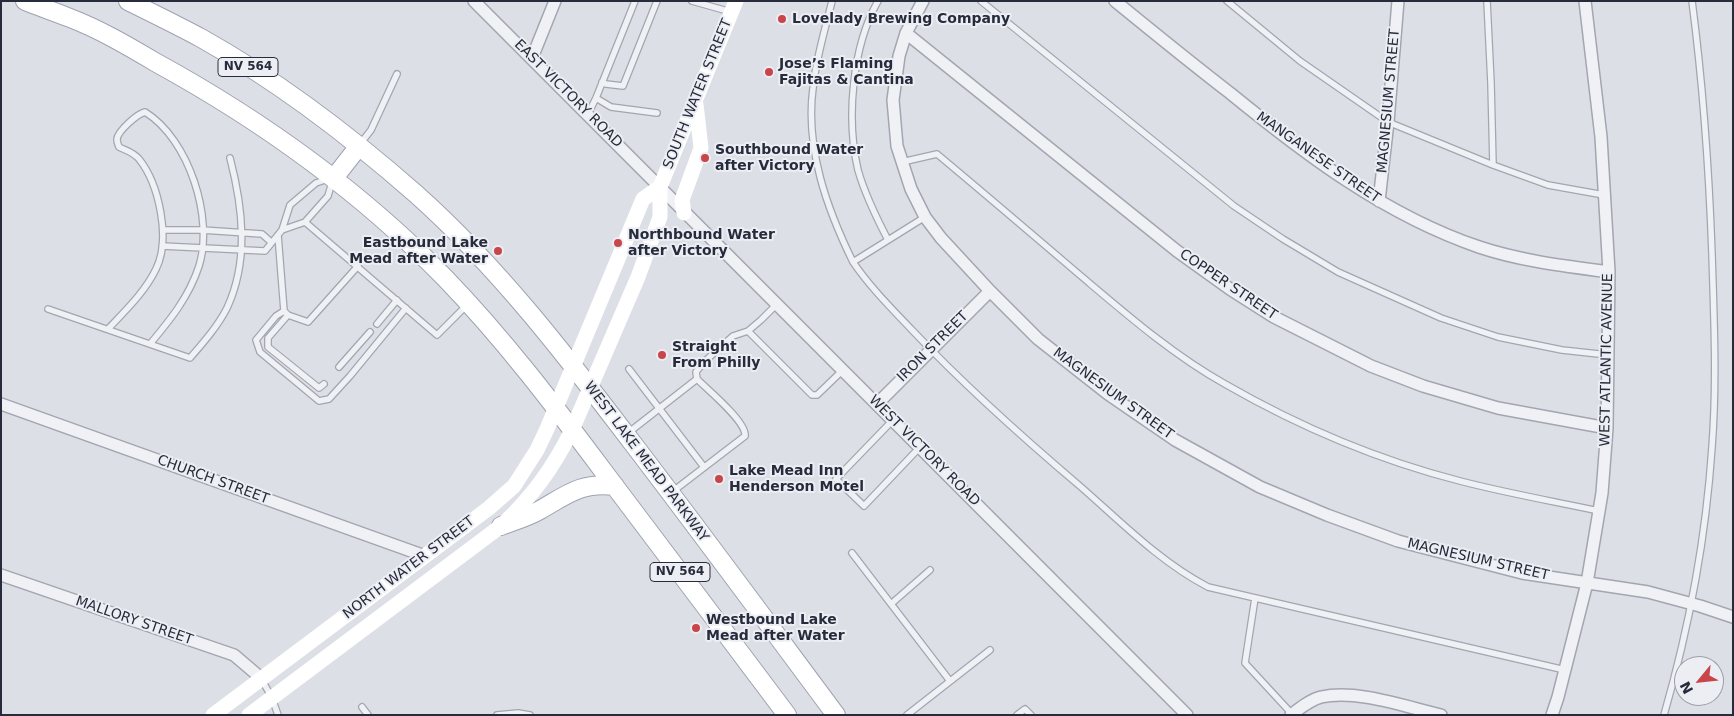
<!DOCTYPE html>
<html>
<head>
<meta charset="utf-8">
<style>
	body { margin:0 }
	#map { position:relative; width:1734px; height:716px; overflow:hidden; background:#dddfe6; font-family:"DejaVu Sans",sans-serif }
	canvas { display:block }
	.frame { position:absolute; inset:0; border:2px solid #272c3c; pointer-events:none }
	.north { position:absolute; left:1674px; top:656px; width:50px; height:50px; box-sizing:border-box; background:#eceef4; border:1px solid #9da0aa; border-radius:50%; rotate:242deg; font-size:14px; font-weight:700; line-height:20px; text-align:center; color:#272c3c }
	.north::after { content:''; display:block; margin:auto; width:18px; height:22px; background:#c8454a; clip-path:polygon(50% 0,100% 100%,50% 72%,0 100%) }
</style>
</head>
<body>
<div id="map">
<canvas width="1734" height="716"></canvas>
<div class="frame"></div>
<div class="north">N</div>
</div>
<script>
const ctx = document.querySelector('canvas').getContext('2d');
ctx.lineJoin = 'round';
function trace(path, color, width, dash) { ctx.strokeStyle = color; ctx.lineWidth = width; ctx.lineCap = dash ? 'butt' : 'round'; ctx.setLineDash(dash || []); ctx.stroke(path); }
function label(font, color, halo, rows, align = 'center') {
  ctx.font = font + ' "DejaVu Sans",sans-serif'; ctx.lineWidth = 4; ctx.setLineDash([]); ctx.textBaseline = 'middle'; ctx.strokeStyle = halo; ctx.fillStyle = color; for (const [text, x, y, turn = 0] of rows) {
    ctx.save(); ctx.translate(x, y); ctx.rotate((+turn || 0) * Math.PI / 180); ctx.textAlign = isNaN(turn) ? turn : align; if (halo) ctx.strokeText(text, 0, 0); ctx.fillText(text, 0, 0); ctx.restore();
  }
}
const service = new Path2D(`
	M692,1l39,11
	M832,1c-7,29 -16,57 -19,87 -8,60 14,121 40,174l72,-45
	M878,1c-26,46 -32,118 -20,169 7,25 18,47 30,70
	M981,1l253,205 49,33 55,33 103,46 57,19 64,13 46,5
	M1227,1l73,60 88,61 105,43 55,20 56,10
	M1487,1l4,82 2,82
	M602,82l4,2 17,2 34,-85
	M596,98l15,9 46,6
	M588,114l8,-16 39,-97
	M360,144l11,-14 26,-56
	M902,162l35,-8c48,40 96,81 144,122 45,38 92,79 144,108 73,42 153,76 235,97 46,12 92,20 139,30
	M305,222l132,113 30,-30
	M163,230h39l60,4 9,8
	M282,230l8,-25 26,-22 12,-4
	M278,235l6,76 4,4 20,7 50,-56
	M162,246l103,5 17,-21 23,-8 23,-26 4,-14
	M853,262c17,25 38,46 59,68 53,56 110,107 169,157 40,35 79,75 127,100l357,83
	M48,309l142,49c13,-15 28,-32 37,-50 22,-47 16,-100 3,-150
	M284,311l-8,5 -20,24 4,12 59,49 10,-2 21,-23 56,-68
	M288,315l-20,23v9l51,41 5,-4
	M377,324l20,-24
	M108,329c17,-18 37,-37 48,-60 15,-30 3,-85 -17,-110 -6,-7 -12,-8 -20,-12 -1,-3 -2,-4 -2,-8 1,-8 20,-25 28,-27 44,27 69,106 54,154 -10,31 -29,54 -49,78
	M748,331l64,64h5l26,-25
	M339,367l31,-35
	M629,369l75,98
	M697,379l-1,-7 8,-10 29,-26 15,-5 13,-11 16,-16
	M893,420l-57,59 28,27 56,-59
	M628,433l69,-54c11,11 50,43 48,57l-73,56
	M852,553l98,128
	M1255,598l-10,65 48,52
	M891,604l39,-34
	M262,680l10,18 6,17
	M362,707l6,8
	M497,715l21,-2 12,2
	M907,715l83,-65
	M1017,715l8,-6 6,6
	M1664,715c25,-87 42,-178 48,-268 5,-64 2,-129 0,-193 -3,-84 -9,-169 -20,-253`);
const minor = new Path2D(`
	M474,1l713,714
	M923,1l-17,32 -7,23 -6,44 4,46 14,43 14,28 16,21 49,53 48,48 70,55 67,46 85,47 67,28 71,26 124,32 126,19 52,14 33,11
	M1115,1c38,31 76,62 115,92 76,62 155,122 249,154 42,14 86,19 130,25
	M906,33l271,218 53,38 44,28 97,49 52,20 75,22 109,20
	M532,58l23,-57
	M1379,201l9,-79 10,-121
	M1,404l424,152
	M877,404l113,-113
	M1,575l233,80 27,23
	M1291,715c9,-7 19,-15 30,-18 36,-8 85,10 120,18
	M1552,715l6,-18 29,-114 15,-90 5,-65 2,-156 -8,-135 -16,-136`);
const primary = new Path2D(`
	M25,1c15,6 30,11 45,17 29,11 58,28 85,44 106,58 205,129 290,216 58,60 109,127 159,194 61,80 122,162 183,243
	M128,1c24,12 49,24 73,37 77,43 149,98 215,156 83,74 151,163 218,251 68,89 135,180 202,270
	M334,178l25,-32
	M501,526c13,-5 27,-9 39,-16 28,-16 41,-28 75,-24`);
trace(service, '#a3a6b0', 8);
trace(minor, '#a3a6b0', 14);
trace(primary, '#9da3b1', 20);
trace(service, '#eff1f5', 5.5);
trace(minor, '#eff1f5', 11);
trace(new Path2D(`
	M684,213l-2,-13 19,-52 -5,-44
	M213,715l276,-207 25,-22 23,-36 10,-21 96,-230 17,-12
	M249,715l252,-189c31,-29 52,-58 71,-96l66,-153 22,-60v-30l76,-186`), '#fff', 15);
trace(primary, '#fff', 18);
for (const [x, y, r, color] of [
	[782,19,5,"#c8454a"],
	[769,72,5,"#c8454a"],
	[705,158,5,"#c8454a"],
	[618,243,5,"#c8454a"],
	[498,251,5,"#c8454a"],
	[662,355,5,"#c8454a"],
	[719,479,5,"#c8454a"],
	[696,628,5,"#c8454a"]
]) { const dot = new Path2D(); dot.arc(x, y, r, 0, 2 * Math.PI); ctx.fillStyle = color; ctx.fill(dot); trace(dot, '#eceef4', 2); }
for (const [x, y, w] of [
	[248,67,60],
	[680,572,60]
]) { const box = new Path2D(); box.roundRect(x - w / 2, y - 9.5, w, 19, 4); ctx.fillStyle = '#eceef4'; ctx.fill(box); trace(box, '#272c3c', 1); }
label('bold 12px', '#272c3c', null, [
	["NV 564",248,67],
	["NV 564",680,572]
]);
label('bold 14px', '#272c3c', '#eceef4', [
	["Lovelady Brewing Company",792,19],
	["Jose’s Flaming",779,64],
	["Fajitas & Cantina",779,80],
	["Southbound Water",715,150],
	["after Victory",715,166],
	["Northbound Water",628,235],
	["after Victory",628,251],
	["Eastbound Lake",488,243,"right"],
	["Mead after Water",488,259,"right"],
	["Straight",672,347],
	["From Philly",672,363],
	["Lake Mead Inn",729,471],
	["Henderson Motel",729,487],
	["Westbound Lake",706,620],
	["Mead after Water",706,636]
], 'left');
label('14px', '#272c3c', '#eceef4', [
	["EAST VICTORY ROAD",568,94,45],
	["SOUTH WATER STREET",698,94,-68],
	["MAGNESIUM STREET",1389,101,-85],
	["MANGANESE STREET",1318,158,35],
	["COPPER STREET",1228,285,34],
	["IRON STREET",933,347,-45],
	["WEST ATLANTIC AVENUE",1607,360,-89],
	["MAGNESIUM STREET",1113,394,36],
	["WEST VICTORY ROAD",924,451,45],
	["WEST LAKE MEAD PARKWAY",646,462,53],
	["CHURCH STREET",213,480,20],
	["MAGNESIUM STREET",1478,560,13],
	["NORTH WATER STREET",409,568,-37],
	["MALLORY STREET",134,621,19]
]);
</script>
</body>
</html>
